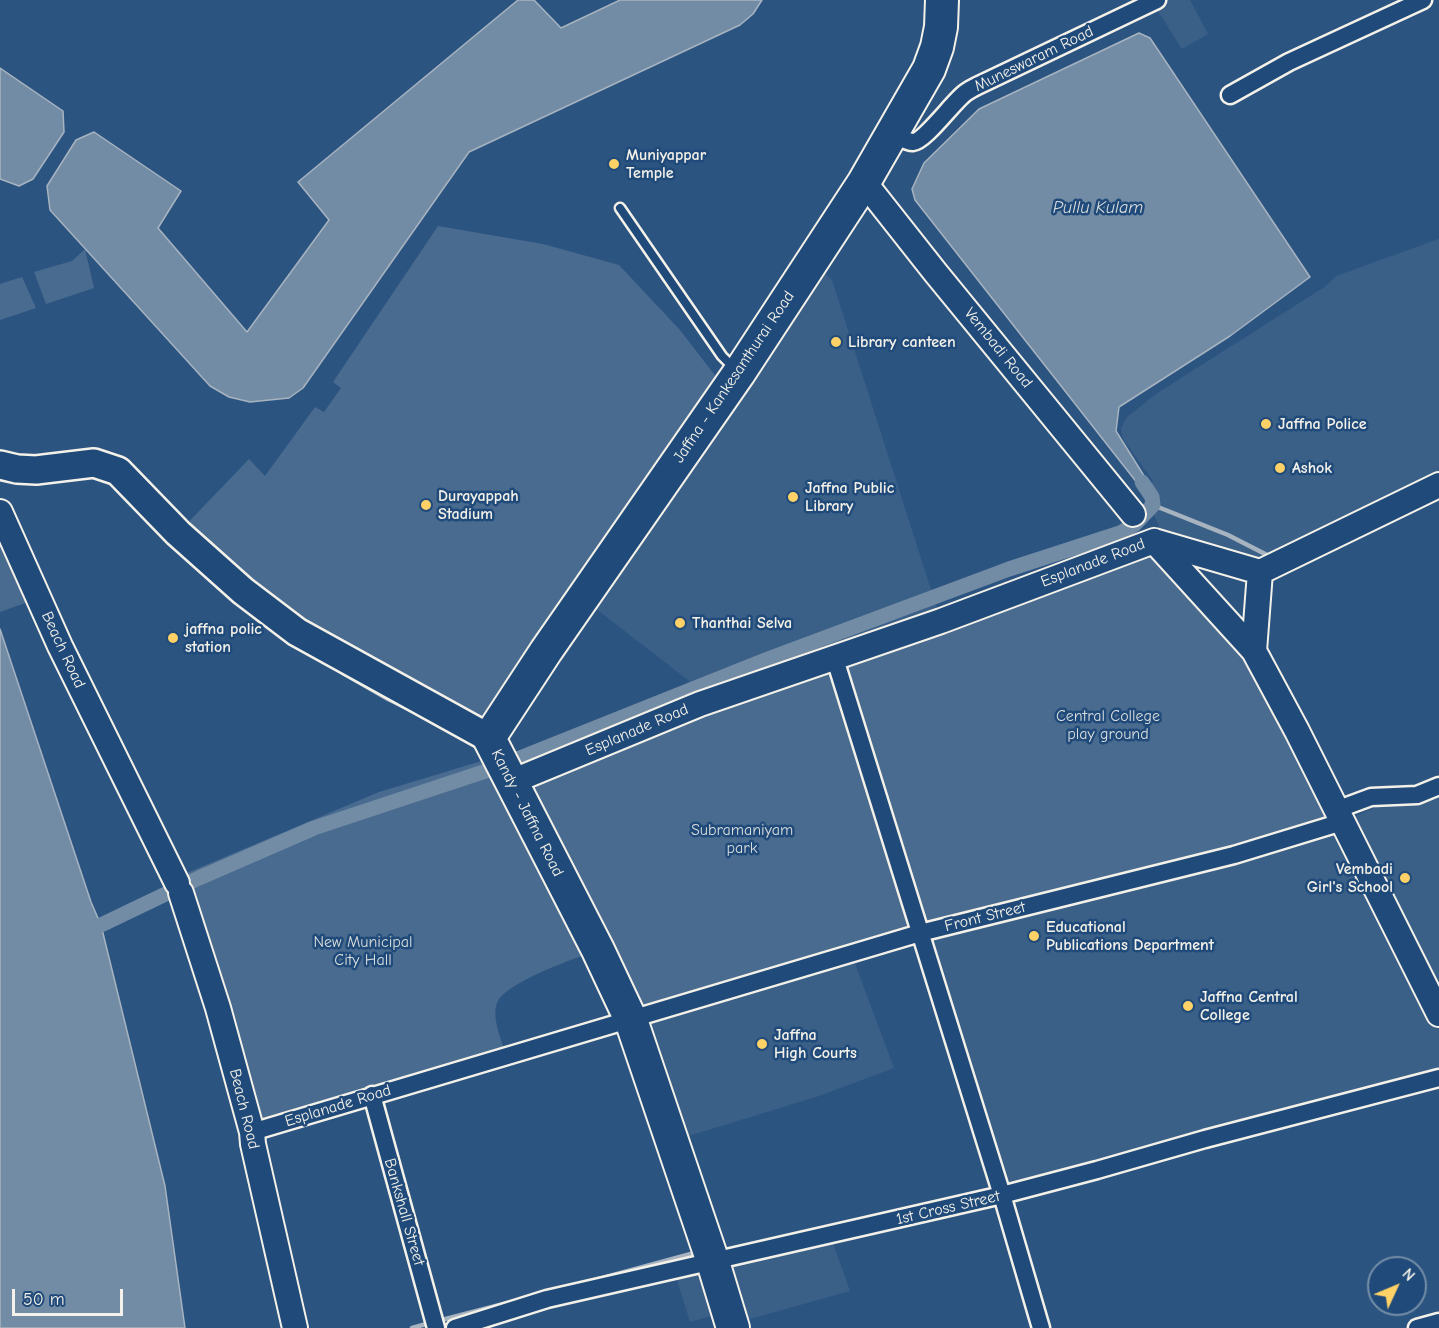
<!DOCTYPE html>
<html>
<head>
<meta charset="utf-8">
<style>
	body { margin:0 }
	#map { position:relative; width:1439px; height:1328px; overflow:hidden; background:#2c5481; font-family:"Comic Neue",sans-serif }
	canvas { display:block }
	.north { position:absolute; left:1367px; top:1256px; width:60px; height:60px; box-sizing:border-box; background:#1f4a7a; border:2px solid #748da6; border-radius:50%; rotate:46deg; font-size:16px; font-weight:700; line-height:24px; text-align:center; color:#f4f1e8 }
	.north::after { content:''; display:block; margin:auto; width:21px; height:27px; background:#ffd166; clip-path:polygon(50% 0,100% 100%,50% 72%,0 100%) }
	.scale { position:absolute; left:12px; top:1289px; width:111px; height:27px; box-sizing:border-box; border:3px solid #f4f1e8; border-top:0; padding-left:8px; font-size:18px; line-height:21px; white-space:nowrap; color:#f4f1e8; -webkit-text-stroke:4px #1f4a7a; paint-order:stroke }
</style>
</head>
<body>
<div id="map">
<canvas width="1439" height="1328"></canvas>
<div class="north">N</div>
<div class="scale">50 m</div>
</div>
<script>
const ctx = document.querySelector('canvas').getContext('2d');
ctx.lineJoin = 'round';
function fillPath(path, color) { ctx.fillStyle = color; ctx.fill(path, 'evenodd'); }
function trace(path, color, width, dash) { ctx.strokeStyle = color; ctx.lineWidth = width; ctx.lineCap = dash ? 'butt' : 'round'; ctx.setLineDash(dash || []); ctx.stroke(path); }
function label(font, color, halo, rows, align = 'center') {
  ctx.font = font + ' "Comic Neue",sans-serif'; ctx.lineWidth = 5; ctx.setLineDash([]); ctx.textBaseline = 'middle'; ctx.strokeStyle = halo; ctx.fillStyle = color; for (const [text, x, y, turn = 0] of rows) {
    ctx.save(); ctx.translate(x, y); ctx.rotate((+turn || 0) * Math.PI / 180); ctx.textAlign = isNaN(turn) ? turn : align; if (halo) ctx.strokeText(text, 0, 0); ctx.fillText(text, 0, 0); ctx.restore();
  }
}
fillPath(new Path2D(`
	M1151,0h39l18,34 -26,15z
	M1439,239v246l-179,87 -103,-40 2,-6 -16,-33 10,-12 -30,-42 -2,-10 5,-11 30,-24 170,-108 10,-10z
	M822,270l10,10 109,341 -241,83 -4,-14 -8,-10 -106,-82z
	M1439,779v299l-437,117 -82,-262 422,-111z
	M851,953l43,115 -75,28 -147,45 -41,-121z
	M830,1235l20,56 -118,33 -4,-13 -38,11 -16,-52z`), '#3b6088');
fillPath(new Path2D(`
	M438,226l105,18 76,21 61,65 47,61 -238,347 -192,-106 -119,-99 71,-74 16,17 50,-69 9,5 17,-24 -8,-6z
	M85,249l9,39 -48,16 -12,-32 38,-11z
	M22,277l14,31 -36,12v-36z
	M0,512l28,90 -28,10z
	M1154,541l100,110 88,171 -711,198 -33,-70c-22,8 -89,31 -100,51 -8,14 4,40 8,54l-254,77 -77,-254 204,-86 119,-36 13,26z`), '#496b90');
const water = new Path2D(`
	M518,0h16l27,28 59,-28h142l-9,14 -13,11 -271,127 -166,236 -14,10 -39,4 -21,-5 -19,-11 -160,-176 -3,-24 29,-46 18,-8 87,59 -23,37 89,104 82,-112 -31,-38z
	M1139,33l11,5 160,239 -80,59 -111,71 -3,24 30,48 -8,5 -223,-284 -3,-11 12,-26 55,-54z
	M0,68l63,43 1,21 -31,47 -14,7 -19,-7z
	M0,629l91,273 10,23 64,261 20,142h-185z`);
fillPath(water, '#738ca6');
trace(water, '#a7b4c0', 1.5);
trace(new Path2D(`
	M1153,505l75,30 43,22
	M343,673l45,26 29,14
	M595,1280l103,-28
	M438,1321l73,-19
	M412,1328l18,-5`), '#a7b4c0', 4.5);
trace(new Path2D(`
	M101,925l98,-47 115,-50 181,-60 273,-109 241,-90 111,-36 14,-8 19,-20 -1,-8 -10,-15`), '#738ca6', 15);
const lane = new Path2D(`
	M620,208l102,148 13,13`);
const street = new Path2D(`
	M1230,95l59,-33 134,-62
	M891,133c7,3 15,9 22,9 12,-1 40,-40 52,-49 4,-3 8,-5 12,-7l180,-86
	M834,656l168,539 39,133
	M1336,810l35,-13 46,-2 22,-9
	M372,1095l64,233
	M252,1132l668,-199 314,-78 108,-33
	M455,1328l92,-29 455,-104 95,-25 108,-31 234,-61
	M1417,1328l22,-6`);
const secondary = new Path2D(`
	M864,182l71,90 198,242
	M0,512l60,134 117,237
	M1154,541l106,31 179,-87
	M1254,651l6,-79
	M511,782l189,-78 241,-83 213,-80 100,110 43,80 142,283
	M181,893l37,115 34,124 1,12 42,184`);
const primary = new Path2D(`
	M0,465l17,4 19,1 58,-7 24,8 60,62 65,58 54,41 192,106`);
const highway = new Path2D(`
	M733,1328l-20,-66 -82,-242 -33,-70 -109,-212 57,-87 193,-278 125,-191 65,-113 8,-22 4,-20 1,-27`);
trace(lane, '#f4f1e8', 13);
trace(street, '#f4f1e8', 21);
trace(secondary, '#f4f1e8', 28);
trace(primary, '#f4f1e8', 32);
trace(highway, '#f4f1e8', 36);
trace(lane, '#1f4a7a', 8);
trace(street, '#1f4a7a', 16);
trace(secondary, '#1f4a7a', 24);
trace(primary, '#1f4a7a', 27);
trace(highway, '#1f4a7a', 32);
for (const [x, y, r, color] of [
	[614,164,6,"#ffd166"],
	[836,342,6,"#ffd166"],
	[1266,424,6,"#ffd166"],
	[1280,468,6,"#ffd166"],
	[793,497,6,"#ffd166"],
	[426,505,6,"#ffd166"],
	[680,623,6,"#ffd166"],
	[173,638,6,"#ffd166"],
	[1405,878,6,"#ffd166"],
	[1034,936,6,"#ffd166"],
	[1188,1006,6,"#ffd166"],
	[762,1044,6,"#ffd166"]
]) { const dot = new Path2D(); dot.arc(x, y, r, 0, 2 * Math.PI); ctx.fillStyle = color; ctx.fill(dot); trace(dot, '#1f4a7a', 2); }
label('16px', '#f4f1e8', '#1f4a7a', [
	["Muneswaram Road",1034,59,-26],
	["Vembadi Road",998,348,51],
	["Jaffna - Kankesanthurai Road",734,377,-56],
	["Esplanade Road",1093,563,-21],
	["Beach Road",63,650,65],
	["Esplanade Road",637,730,-23],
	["Kandy - Jaffna Road",527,813,63],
	["Front Street",985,917,-14],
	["Esplanade Road",338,1106,-17],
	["Beach Road",244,1109,76],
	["1st Cross Street",948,1208,-13],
	["Bankshall Street",404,1212,74]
]);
label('bold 16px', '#f4f1e8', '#1f4a7a', [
	["Muniyappar",626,155],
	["Temple",626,173],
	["Library canteen",848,342],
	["Jaffna Police",1278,424],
	["Ashok",1292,468],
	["Jaffna Public",805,488],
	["Library",805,506],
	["Durayappah",438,496],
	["Stadium",438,514],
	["Thanthai Selva",692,623],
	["jaffna polic",185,629],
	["station",185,647],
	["Vembadi",1393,869,"right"],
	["Girl's School",1393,887,"right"],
	["Educational",1046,927],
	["Publications Department",1046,945],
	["Jaffna Central",1200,997],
	["College",1200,1015],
	["Jaffna",774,1035],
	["High Courts",774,1053]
], 'left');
label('16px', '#dadddb', '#1f4a7a', [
	["Central College",1108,716],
	["play ground",1108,734],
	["Subramaniyam",742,830],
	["park",742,848],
	["New Municipal",363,942],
	["City Hall",363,960]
]);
label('italic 18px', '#dadddb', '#1f4a7a', [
	["Pullu Kulam",1098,208]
]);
</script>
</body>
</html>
